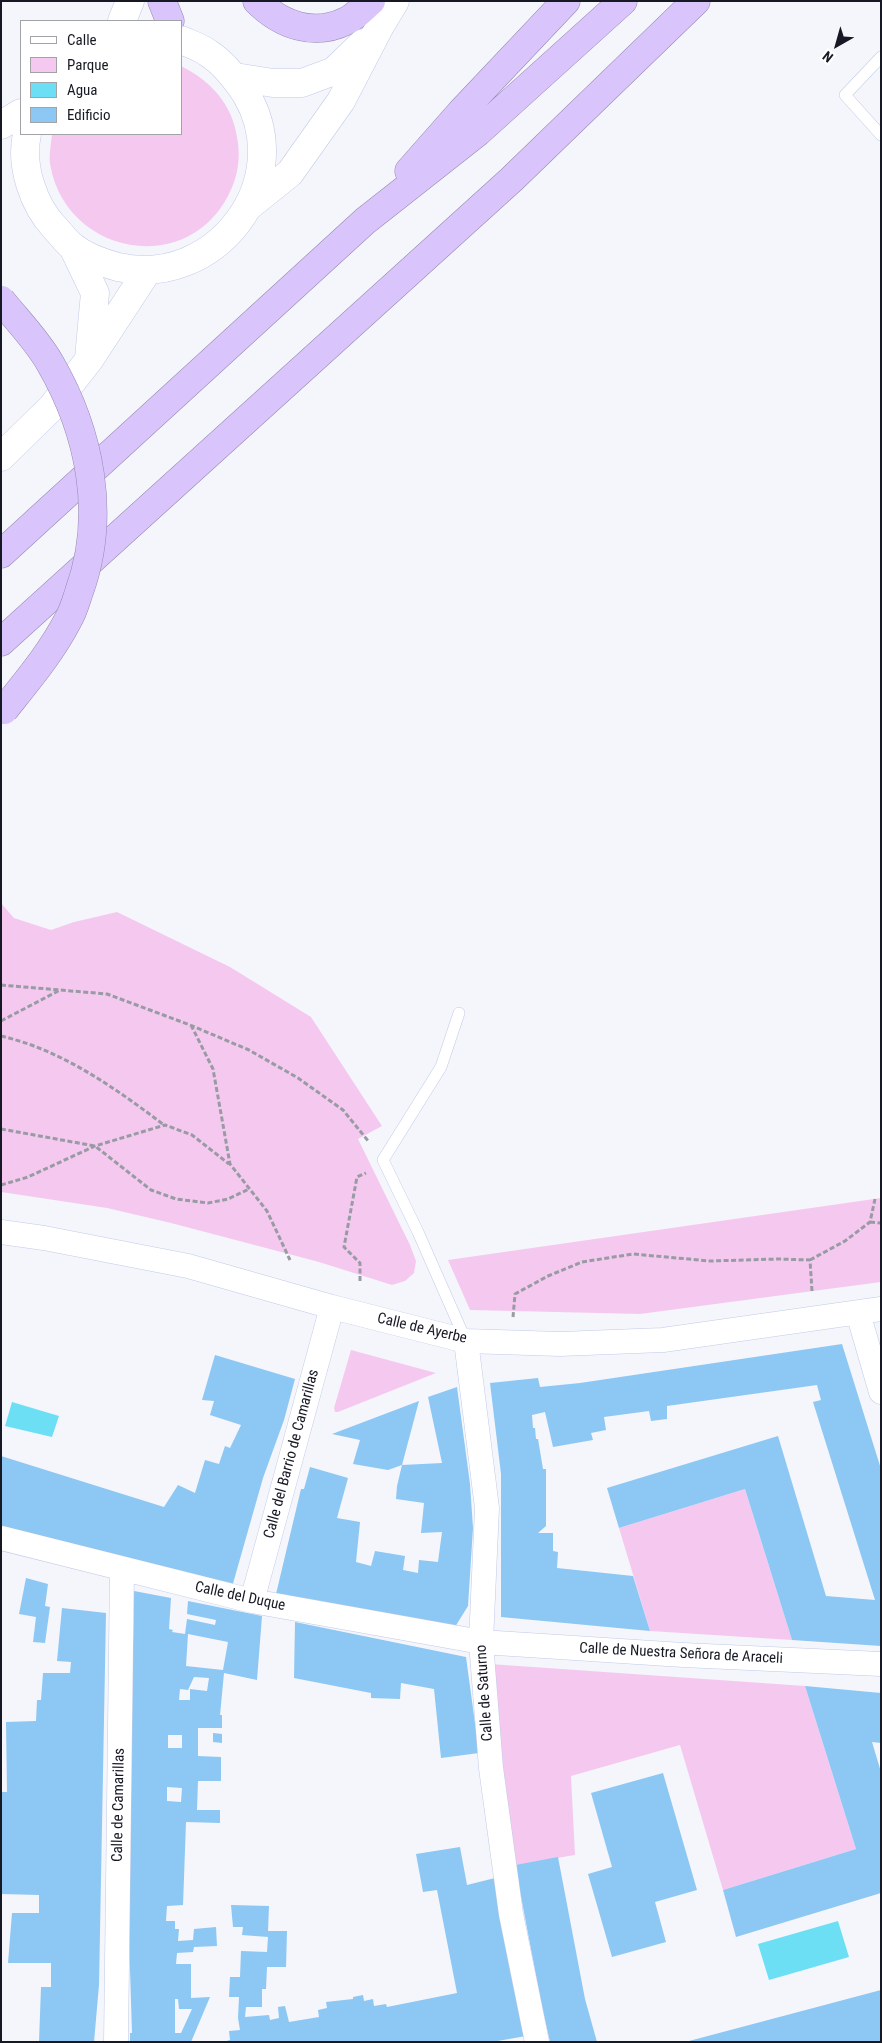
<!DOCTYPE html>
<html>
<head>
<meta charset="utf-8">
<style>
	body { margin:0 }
	#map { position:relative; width:882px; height:2043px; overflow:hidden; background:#f4f6fc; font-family:"Roboto Condensed",sans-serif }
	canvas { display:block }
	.frame { position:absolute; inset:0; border:2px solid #161924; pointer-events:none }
	.legend { position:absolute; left:20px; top:20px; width:162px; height:115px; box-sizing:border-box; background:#fff; border:1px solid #a2a3a7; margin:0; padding:6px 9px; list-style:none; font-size:15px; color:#161924 }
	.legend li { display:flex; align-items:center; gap:10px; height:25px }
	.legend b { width:25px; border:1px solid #a2a3a7 }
	.north { position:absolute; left:812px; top:20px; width:50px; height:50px; -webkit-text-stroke:4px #fff; paint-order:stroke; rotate:218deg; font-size:14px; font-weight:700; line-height:20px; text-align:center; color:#161924 }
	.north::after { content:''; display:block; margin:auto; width:18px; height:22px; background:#161924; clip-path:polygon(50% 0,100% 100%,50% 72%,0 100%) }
</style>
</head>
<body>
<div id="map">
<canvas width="882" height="2043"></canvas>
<div class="frame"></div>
<ul class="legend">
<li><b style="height:6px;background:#fff"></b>Calle</li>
<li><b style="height:14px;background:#f5c9ef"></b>Parque</li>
<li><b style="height:14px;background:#6cdff5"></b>Agua</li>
<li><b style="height:14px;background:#8dc7f3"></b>Edificio</li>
</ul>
<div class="north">N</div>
</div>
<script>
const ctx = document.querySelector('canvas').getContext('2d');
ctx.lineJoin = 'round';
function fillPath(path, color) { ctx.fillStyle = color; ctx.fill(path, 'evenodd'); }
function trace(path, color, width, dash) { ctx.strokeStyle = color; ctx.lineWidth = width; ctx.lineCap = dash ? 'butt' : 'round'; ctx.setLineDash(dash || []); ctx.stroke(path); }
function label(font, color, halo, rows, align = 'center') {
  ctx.font = font + ' "Roboto Condensed",sans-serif'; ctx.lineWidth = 4; ctx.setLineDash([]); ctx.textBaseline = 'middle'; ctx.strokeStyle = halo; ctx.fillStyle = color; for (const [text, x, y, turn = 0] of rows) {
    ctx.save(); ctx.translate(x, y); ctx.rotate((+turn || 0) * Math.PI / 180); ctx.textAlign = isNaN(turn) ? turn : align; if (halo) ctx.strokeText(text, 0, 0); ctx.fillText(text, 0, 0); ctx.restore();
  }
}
fillPath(new Path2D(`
	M181,66c30,15 51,38 56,71 4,21 1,40 -9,59 -43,82 -163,58 -178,-32 -1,-9 1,-21 2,-30h129z
	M1,903l13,15 37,12 23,-8 43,-10 113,55 81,50 71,109 -24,13 52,106 6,16 -2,12 -9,8 -13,4 -73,-23 -148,-39 -64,-15 -106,-16z
	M881,1198v84l-241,32 -170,-4 -22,-50z
	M351,1350l85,23 -98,39h-3l-1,-4z
	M745,1489l47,151 -142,-9 -31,-103z
	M490,1664l315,22 51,163 -133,41 -43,-145 -109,31 4,79 -60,10z`), '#f5c9ef');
fillPath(new Path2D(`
	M12,1402l47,14 -7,21 -47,-11z
	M838,1921l11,36 -80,23 -11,-36z`), '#6cdff5');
fillPath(new Path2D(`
	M842,1344l39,125v177l-89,-6 -47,-151 -126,39 -12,-40 171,-52 48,160 49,4 -62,-198 8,-2 -4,-15 -150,21v13l-16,2 -2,-10 -45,6 2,13 -15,3 2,7 -40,7 -8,-35 -13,3 1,13h2l1,11h2l5,30h3v57l-8,7h15v18l5,1 -1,16 76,8 17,55 -149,-14v-143l-11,-91 48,-5 2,9 40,-4z
	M215,1355l80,24 -11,41 -21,58 -31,109 -231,-60v-71l163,51 14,-22 17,8 10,-33 14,4 6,-18 5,2 11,-23 -31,-10 4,-14 -12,-1z
	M457,1387l13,97 3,44 -5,78 -13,21 -179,-33 25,-105h3l6,-22 38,11 -11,40 23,4 -4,40 15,4 4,-15 30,5 -2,14 15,3 1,-13 19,2 4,-30 -21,1 3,-30 -28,-4 1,-13 5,-21 40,-2 -14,-66z
	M419,1401l-17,64 -14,5 -35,-6 7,-24 -28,-6z
	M26,1578l22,6 -3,22 5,1 -5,36 -12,-1 3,-25 -17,-3z
	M134,1591l37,7 -2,31 4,1 -1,2 13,2 2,-15 28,6 1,-5 -29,-6 1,-13 74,15 -5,64 -33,-7 -4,42h2v13h-24v28l23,1v24h-23l-1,29h23v13l-34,-1 -3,83 -16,1 -1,15h9v8h4l-1,12 15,-1 1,-11 22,-2 1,19 -23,1 -1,5 -16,1 -1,11h15v34l19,-1 -19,45h-61v-9h2l-4,-127zM188,1634l40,8 -5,28 -37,-4zM194,1677l15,1 -2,13 -17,-2v11h-11l1,-11 8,1zM168,1735h14v13h-14zM167,1787l15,1 -1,14 -14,-1zM175,1999h3l1,10h13l-11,24h-6z
	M62,1608l44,5 -7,372 -5,57h-55l2,-55h10v-24h-43l4,-50h27v-18l-38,-1v-102h6l-1,-70 30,-1 1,-21h4l2,-27h27l1,-11 -14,-1z
	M295,1622l171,35 13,96 -38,5 -7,-69 -33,-6 -1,16 -29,-1v-5l-77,-15z
	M805,1686l76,7v50l-9,-1 9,30v121l-145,44 -13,-47 133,-41z
	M213,1733l9,1v9l-9,-1z
	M663,1773l34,117 -42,12 11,40 -54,15 -24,-83 24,-7 -21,-74z
	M460,1847l7,38 28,-7 31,158 -34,6h-269l7,-2 -1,-9 11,-1 -2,-12 1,-21h-10l1,-20h10l1,-26 26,1 1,-15 -26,-2 1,-8h-10l-2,-22 38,1 -1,25h19l-1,36h-19l-1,22h-4v18h-16l-1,10 24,-2 1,5 9,-2 -1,-11 7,-1 4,16 30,-5 -1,-7 9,-2 -1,-6 27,-3v-2l10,-2 1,6 9,-2 1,7 12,-2 1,3 70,-14 -20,-103 -14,2 -7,-38z
	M558,1857l27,142 12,43h-47l-8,-35 -27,-142z
	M881,1990v52h-191l-1,-1z`), '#8dc7f3');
const lane = new Path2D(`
	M881,57l-36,38 36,40
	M459,1013l-18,54 -58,93 35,72 48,109`);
const street = new Path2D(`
	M1,1232l43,6 144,28 144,41 134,34 94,3 103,-4 218,-31
	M858,1313l23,79
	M466,1341l21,167 -6,134 10,126 20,146 26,128
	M1,1538l251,63 229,41 202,13 198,9
	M252,1601l80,-294
	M116,2042l6,-473`);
const secondary = new Path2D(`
	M122,21l8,-20
	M235,77l38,6h29l32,-12 29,-28
	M1,125l20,-12
	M27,134c-7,31 6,71 28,94 6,6 11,14 18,19 13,10 30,16 45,20 97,22 180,-85 128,-173 -10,-15 -22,-31 -38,-41 -8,-6 -18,-9 -27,-13
	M249,206l41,-33 51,-72 39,-75 15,-25
	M73,247l22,46 -6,65
	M1,457l51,-50 37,-47 59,-90`);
const highway = new Path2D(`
	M162,1l8,20
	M257,1c24,24 57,36 89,20 9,-4 17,-13 25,-20
	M409,171l52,-59 105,-111
	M1,554l364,-333 113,-89 145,-131
	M1,642l511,-463 184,-178`);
trace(lane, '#c0cae8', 12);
trace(street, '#c0cae8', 25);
trace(secondary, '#c0cae8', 29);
trace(highway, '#9589b0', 29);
trace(new Path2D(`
	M1,985l106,9 83,31 59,25 49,28 45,32 26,32
	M1,1021l59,-31
	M191,1025l22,44 17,95 37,47 23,49
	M1,1036c61,14 114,52 163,89
	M1,1129l94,17 56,44 25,9 32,4 20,-4 21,-10
	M1,1185l27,-8 67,-31 70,-21 27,10 37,29
	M870,1222l11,1
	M810,1260l35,-19 25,-19 5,-23
	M360,1281v-18l-16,-16 13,-70 9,-4
	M513,1317l2,-23 33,-18 34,-14 51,-8 77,7 69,-2 31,1 2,31`), '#989ba3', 3, [5, 2.5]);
trace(lane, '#fff', 11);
trace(street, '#fff', 24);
trace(secondary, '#fff', 28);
trace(highway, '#d9c5fc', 28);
const highwayBridge = new Path2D(`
	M1,300c16,20 36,40 49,63 40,69 57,152 29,229 -3,9 -6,20 -11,28 -17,33 -41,61 -64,90`);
trace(highwayBridge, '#9589b0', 29, []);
trace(highwayBridge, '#d9c5fc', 28);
label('15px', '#161924', '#fff', [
	["Calle de Ayerbe",422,1329,13],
	["Calle del Barrio de Camarillas",292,1454,-75],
	["Calle del Duque",240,1597,12],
	["Calle de Nuestra Señora de Araceli",681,1654,3],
	["Calle de Saturno",485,1693,-94],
	["Calle de Camarillas",119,1805,-89]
]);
</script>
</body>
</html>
